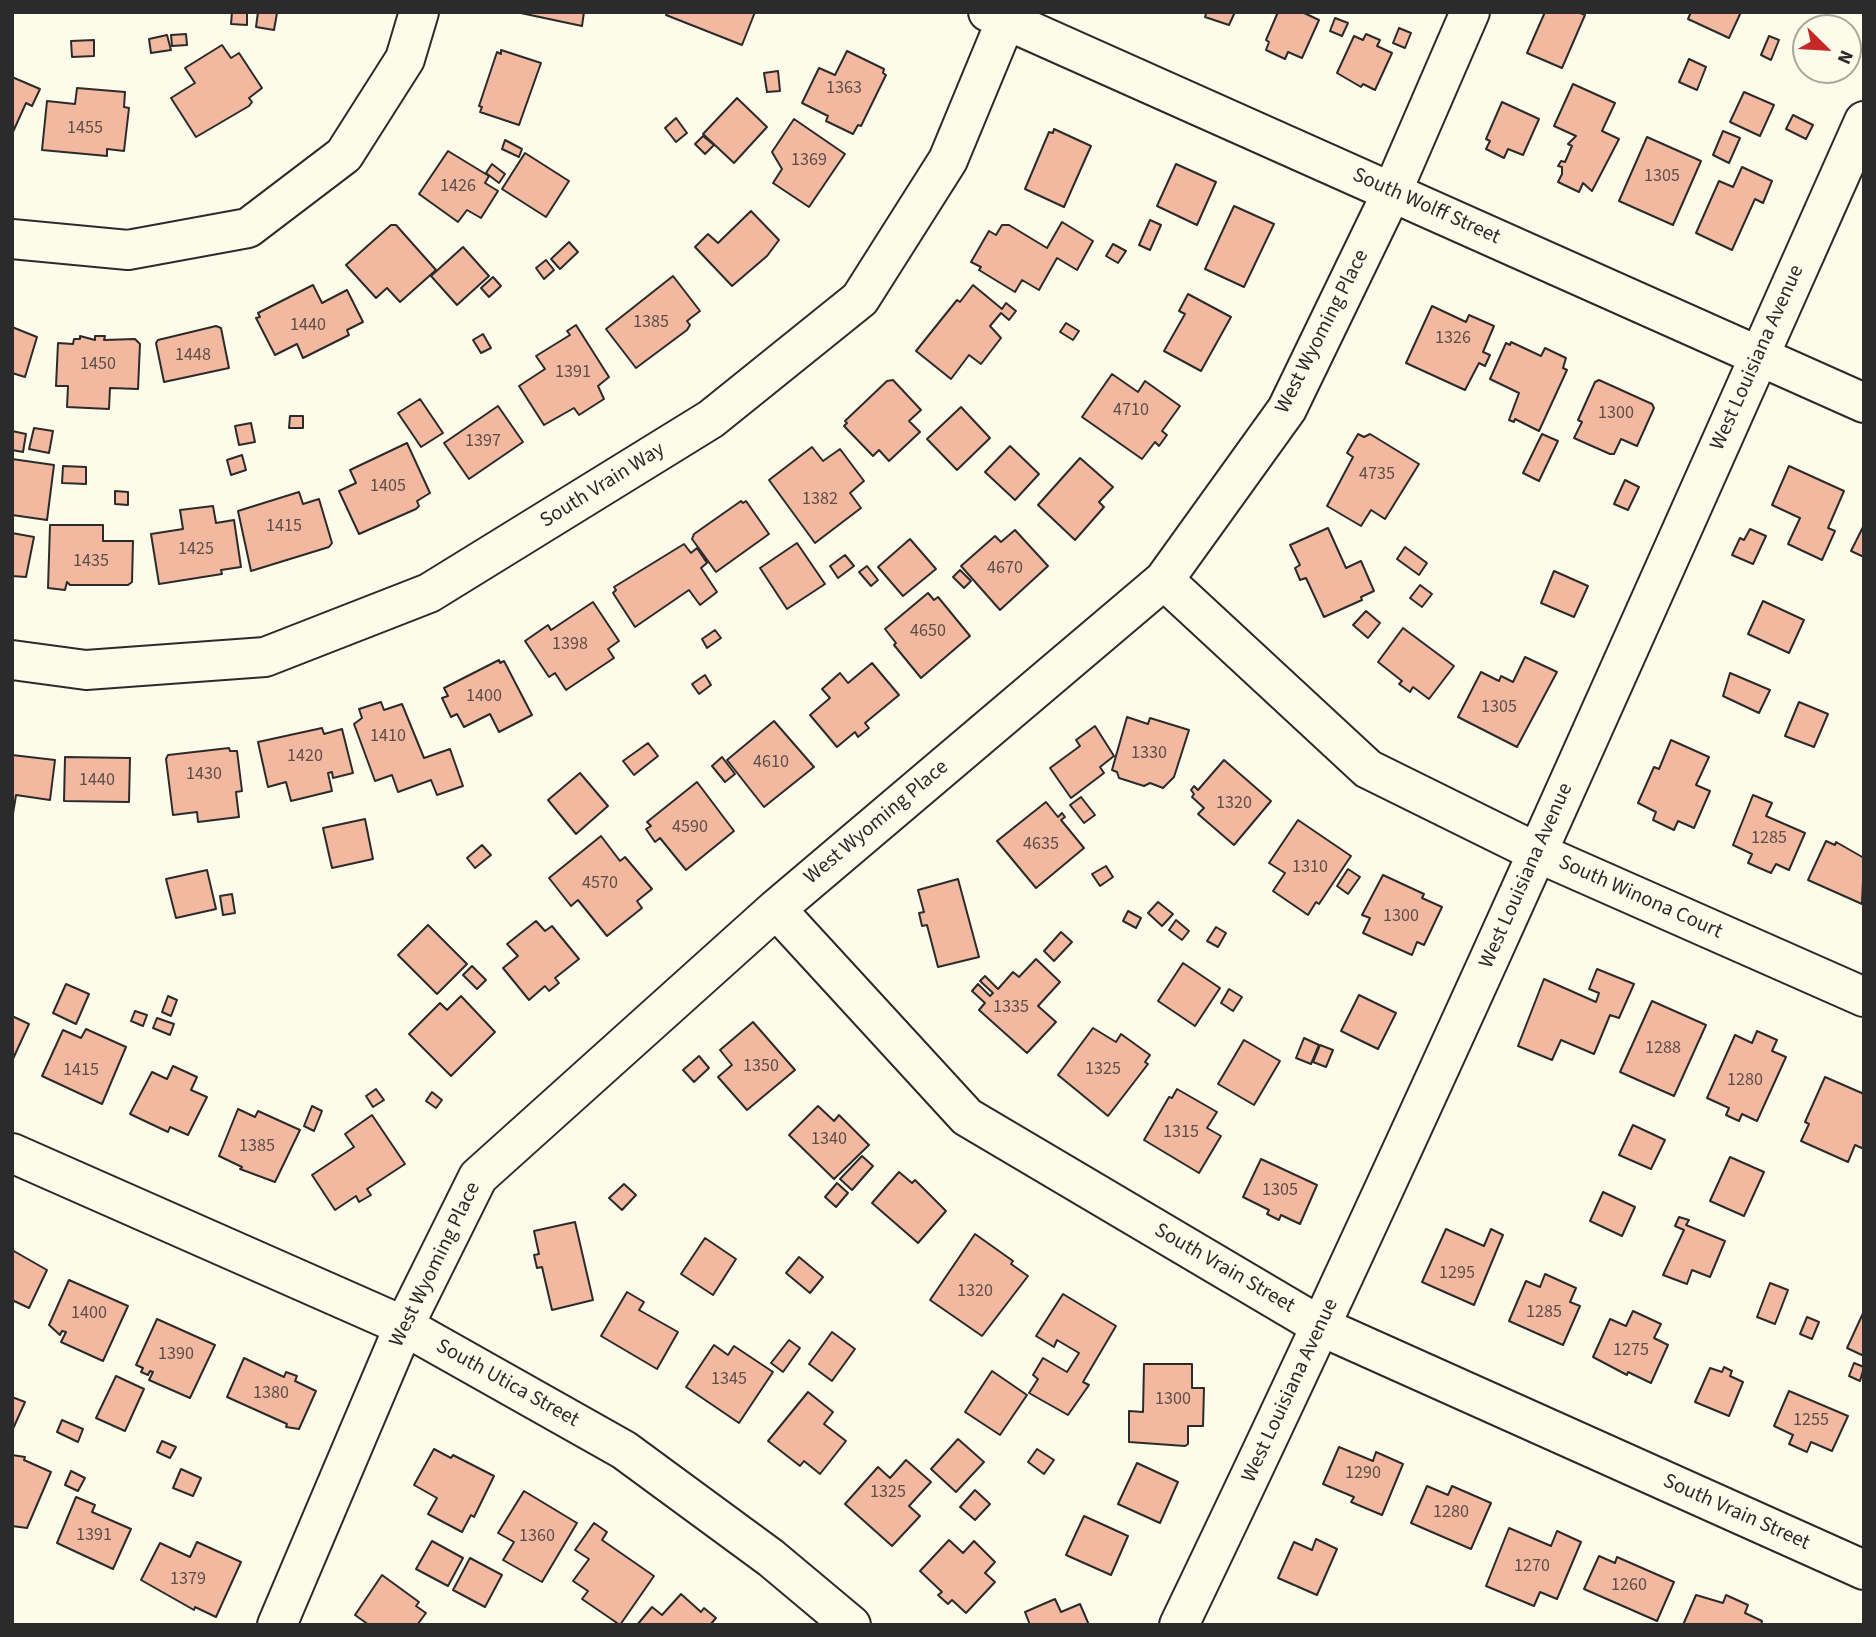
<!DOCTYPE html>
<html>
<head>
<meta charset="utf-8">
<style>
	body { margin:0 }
	#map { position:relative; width:1876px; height:1637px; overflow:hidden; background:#fdfbea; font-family:"Source Sans 3",sans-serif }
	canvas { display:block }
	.frame { position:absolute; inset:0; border:14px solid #2b2b2b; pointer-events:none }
	.north { position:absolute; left:1792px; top:14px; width:70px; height:70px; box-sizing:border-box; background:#fdfbea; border:2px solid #a9a89e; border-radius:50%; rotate:114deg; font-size:19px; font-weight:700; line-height:28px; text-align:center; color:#2b2b2b }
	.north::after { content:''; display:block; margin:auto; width:24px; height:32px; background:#c62828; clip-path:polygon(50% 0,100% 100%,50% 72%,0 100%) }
</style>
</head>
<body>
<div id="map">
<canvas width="1876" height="1637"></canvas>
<div class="frame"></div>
<div class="north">N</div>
</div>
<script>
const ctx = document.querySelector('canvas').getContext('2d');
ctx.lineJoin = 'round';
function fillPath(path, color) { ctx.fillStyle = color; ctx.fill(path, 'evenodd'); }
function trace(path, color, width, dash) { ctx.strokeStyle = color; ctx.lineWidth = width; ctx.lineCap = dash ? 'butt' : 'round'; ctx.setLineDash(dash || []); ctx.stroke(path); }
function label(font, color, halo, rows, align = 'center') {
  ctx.font = font + ' "Source Sans 3",sans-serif'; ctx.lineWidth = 5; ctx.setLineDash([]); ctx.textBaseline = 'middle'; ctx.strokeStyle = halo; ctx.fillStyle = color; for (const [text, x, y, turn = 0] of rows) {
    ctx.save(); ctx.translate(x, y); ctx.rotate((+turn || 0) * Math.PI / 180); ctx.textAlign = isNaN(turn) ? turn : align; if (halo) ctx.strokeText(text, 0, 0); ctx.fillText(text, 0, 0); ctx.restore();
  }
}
const building = new Path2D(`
	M232,12h15v13l-16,-1z
	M258,12l19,1 -3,17 -18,-3z
	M516,12h68l-2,14z
	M668,12h87l-13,33 -76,-30z
	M1203,12h32l-6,13 -24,-8 1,-3z
	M1278,12h24l17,8 -17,38 -14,-6 -3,7 -19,-9 3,-8 -3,-2z
	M1545,12h33l7,3 -23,53 -35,-15z
	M1691,12h50l-12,26 -41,-19z
	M1335,18l13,5 -6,13 -12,-5z
	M1399,28l12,5 -6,15 -12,-5z
	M186,34l1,11 -15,1 -1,-11z
	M1366,34l14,6 -3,6 15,7 -17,37 -12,-6 -2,3 -24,-14 17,-37 9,4z
	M167,35l4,15 -20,3 -2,-14z
	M1769,36l10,4 -8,20 -10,-5z
	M94,40v16l-22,1 -1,-16z
	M222,45l9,13 8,-5 23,35 -13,10 3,4 -3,4 -53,31 -25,-39 24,-15 -10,-15z
	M501,50l40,13 -22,62 -39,-13 2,-5 -3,-1 18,-54 4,2z
	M847,51l37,18 -1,4 3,2 -25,51 -3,-1 -5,9 -27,-13 2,-5 -26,-13 17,-35 16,7z
	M1689,59l17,8 -9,23 -18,-8z
	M778,71l2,20 -13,1 -3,-19z
	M12,77l28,12 -8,17 -6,-3 -14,31z
	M1573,84l42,19 -13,28 17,8 -27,52 -9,-8 -4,9 -21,-10 4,-8v-7l-4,-1 3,-5 4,1 7,-16 -4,-2 8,-8 -22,-10z
	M77,88l48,4 -1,15 5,1 -5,43 -17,-2v7l-65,-6 5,-49 28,3z
	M1744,92l30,13 -14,31 -30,-14z
	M737,98l30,29 -33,36 -31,-29z
	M1502,102l37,17 -16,36 -15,-6 -4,9 -18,-9 4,-8 -4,-2z
	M1793,115l20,10 -7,14 -20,-10z
	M676,118l11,15 -11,9 -11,-14z
	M794,119l51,35 -36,53 -36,-24 9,-14 -10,-17z
	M1054,129l37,17 -27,61 -39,-18 24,-57 4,1z
	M1723,131l17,7 -11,25 -16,-8z
	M703,136l11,9 -9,9 -10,-10z
	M1647,137l54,24 -28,64 -54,-24z
	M505,140l17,9 -3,8 -17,-8z
	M448,151l41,25 -4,7 13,8 -17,27 -14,-8 -9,12 -39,-28z
	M525,153l44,28 -23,36 -44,-28z
	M492,164l13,10 -6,9 -13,-10z
	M1176,164l40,18 -19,43 -40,-19z
	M1742,167l30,14 -9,22 -8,-4 -23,51 -36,-17 23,-52 14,6z
	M1234,206l40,18 -30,63 -39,-18z
	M751,211l28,29 -12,16 -35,30 -37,-39 13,-13 10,9z
	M1150,220l11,5 -11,25 -11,-5z
	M1062,222l31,19 -16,29 -20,-12 -18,32 -17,-10 -7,12 -36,-22 2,-3 -10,-5 18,-31 7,4 6,-10h7l38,23z
	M391,225h5l40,45 -36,32 -13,-14 -11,10 -30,-33z
	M569,242l9,10 -18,17 -9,-10z
	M1113,244l13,7 -8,12 -12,-7z
	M463,247l26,29 -32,29 -26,-29z
	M546,260l8,10 -10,9 -8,-11z
	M673,276l27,35 -13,10 3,4 -3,5 -51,38 -30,-39z
	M493,277l8,9 -12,11 -8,-9z
	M313,285l9,18 25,-13 16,32 -16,8 2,5 -46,23 -6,-14 -22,11 -19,-37 4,-1 -2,-4z
	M973,285l29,24 4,-6 10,8 -7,9 -8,-7 -11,13 11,12 -20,26 -12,-9 -18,24 -35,-28 41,-51 3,2z
	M1188,294l43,23 -30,54 -37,-20 21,-37 -6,-3z
	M1432,306l34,16 3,-7 25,11 -11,26 7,3 -5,11 -6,-3 -14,27 -59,-27z
	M1066,323l13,8 -6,9 -13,-8z
	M576,325l33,52 -11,9 6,13 -25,16 -5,-7 -30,17 -25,-39 26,-17 -9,-13 34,-21 -3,-4z
	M216,326l5,2 8,40 -65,14 -8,-39 2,-3z
	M12,327l25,10 -12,40 -13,-4z
	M483,334l8,14 -10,5 -8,-13z
	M80,336l15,4v-4h10l-1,4 31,-1 5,5 -2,45 -28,-1 -1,21 -42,-2 1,-21h-12l2,-43 15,1 1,-5h6z
	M1511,342l30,14 4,-8 21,10 -3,10 4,2 -28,61 -24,-12 -1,3 -5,-2 10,-27 -29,-14 16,-36 4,2z
	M1112,374l26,18 7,-11 35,25 -18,25 5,4 -8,11 -4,-4 -13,17 -60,-42z
	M893,380l28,30 -12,11 11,11 -31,29 -10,-11 -6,6 -29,-30 3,-3 -2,-2 42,-40z
	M1599,380l53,24 2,4 -17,38 -16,-7 -7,15h-4l-36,-16 8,-16 -4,-2 17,-38z
	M420,399l23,34 -22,14 -23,-34z
	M498,406l25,36 -54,37 -25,-36z
	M961,407l29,31 -33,32 -30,-31z
	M290,416h13v12h-14z
	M251,423l4,19 -16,3 -4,-19z
	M34,428l19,3 -4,22 -20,-4z
	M12,431l14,3 -3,18 -11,-2z
	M1358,434l6,3 6,-3 49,30 -34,55 -14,-9 -10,16 -34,-20 26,-49 -6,-4z
	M1542,434l16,7 -19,40 -16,-8z
	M407,443l23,50 -13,8 2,5 -3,3 -57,25 -20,-43 17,-8 -6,-13z
	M1010,446l29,28 -24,26 -30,-28z
	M812,447l11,14 17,-12 24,32 -14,12 11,15 -46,35 -46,-63z
	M242,455l4,15 -15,5 -4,-15z
	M1080,458l33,29 -14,15 5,5 -29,33 -37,-35z
	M12,459l42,6 -7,55 -35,-5z
	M63,466l23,1v17l-24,-1z
	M1789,466l55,25 -16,37 7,3 -13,29 -34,-16 12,-26 -28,-13z
	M1625,480l14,7 -11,23 -14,-6z
	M115,491l13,1v13l-13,-1z
	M299,492l4,12 16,-5 13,44 -3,4 -78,24 -13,-60z
	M741,501l2,2 3,-2 23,33 -53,38 -24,-33 2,-5z
	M213,506l3,17 18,-3 7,47 -20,3 1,4 -63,10 -8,-50 32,-5 -3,-19z
	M50,525h53v16h30l-1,41 -4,3h-58l-3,-3 -2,8 -17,-2z
	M1864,525v32l-13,-6z
	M1328,528l18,40 15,-7 13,30 -13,6 1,3 -38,17 -18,-39 -6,2 -5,-12 5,-3 -10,-20z
	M1750,529l16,7 -13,28 -21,-9 8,-17 4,2z
	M1015,530l33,36 -48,44 -39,-44 34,-30 6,6z
	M12,533l22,4 -8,40 -14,-1z
	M910,539l26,30 -33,27 -25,-29z
	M797,543l28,41 -38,25 -27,-41z
	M684,544l7,9 6,-5 10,15 -6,5 16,24 -17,13 -11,-15 -54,37 -22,-34 3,-3 -2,-3z
	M1405,547l22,16 -8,12 -22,-16z
	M845,555l9,11 -16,12 -8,-12z
	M867,566l11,14 -7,6 -12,-14z
	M960,570l11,11 -7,7 -11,-11z
	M1554,571l34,15 -14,31 -33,-14z
	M1420,585l12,9 -10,13 -12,-9z
	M928,593l6,7 4,-3 32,39 -49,42 -27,-33 2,-2 -11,-14z
	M1763,601l41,19 -15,33 -41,-19z
	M593,602l26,39 -11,8 6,9 -48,32 -11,-17 -6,4 -24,-36 23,-16 3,5z
	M1366,611l14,12 -12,15 -15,-13z
	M1403,628l51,38 -25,33 -16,-12 -3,5 -11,-8 3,-3 -24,-19z
	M715,630l6,8 -14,10 -5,-9z
	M1525,657l32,15 -40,75 -59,-30 23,-45 18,9 2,-5 12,6z
	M499,660l1,3 4,-2 28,54 -33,17 -9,-18 -26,13 -7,-13 -6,3 -9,-19 6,-2 -4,-8z
	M872,663l27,32 -34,28 4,5 -11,9 -3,-5 -18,15 -27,-32 20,-17 -8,-9 18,-16 8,10z
	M1730,673l40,17 -11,23 -36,-17z
	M705,675l6,10 -12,9 -7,-10z
	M381,702l3,8 18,-6 22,54 26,-9 13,37 -26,9 -6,-15 -33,12 -6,-17 -17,6 -21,-57 8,-6 -3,-9z
	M1799,702l29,12 -14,33 -29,-11z
	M1127,717l21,7 2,-6 39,12 -15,47 -11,11 -13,-5 -6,3 -25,-8 -2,-6 -5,-2z
	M774,721l40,46 -50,40 -37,-47z
	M1095,726l19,30 -14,11 4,6 -33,25 -21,-30 30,-22 -4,-6z
	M322,728l2,6 18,-5 11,44 -20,5 -1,-6 -4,1 4,18 -41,10 -5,-19 -18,5 -10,-45z
	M1671,740l38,17 -13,28 14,6 -16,37 -16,-7 -4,9 -21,-10 3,-8 -18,-9 16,-36 5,2z
	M648,743l10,13 -24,19 -11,-14z
	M229,748l1,3h7l5,40 -6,1 3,25 -41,5 -1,-10 -24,3 -7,-56 2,-4z
	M12,751v4l43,5 -5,40 -34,-5 -4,25z
	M65,757l65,1 -1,44 -65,-1z
	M722,757l13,17 -10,8 -13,-16z
	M1224,760l47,41 -37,44 -36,-31 6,-6 -12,-11 2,-3 -3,-4 3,-4 4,4z
	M580,773l28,33 -32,28 -28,-34z
	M697,782l37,49 -48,39 -26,-32 -5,4 -9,-13 5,-3 -4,-4z
	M1753,795l19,8 -6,13 39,17 -16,37 -13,-6 -5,9 -23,-10 4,-9 -19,-9z
	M1081,797l14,18 -11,8 -14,-18z
	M1046,802l12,15 4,-4 3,4 -4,3 23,28 -48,40 -39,-47z
	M365,819l8,40 -41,9 -9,-40z
	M1298,820l53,36 -32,48 -3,-2 -8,13 -35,-24 12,-18 -16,-10z
	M601,836l19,25 5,-4 27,32 -15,12 5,7 -35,28 -29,-36 -7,6 -22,-28z
	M1826,841l9,4 1,-3 28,16 -2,46 -54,-24z
	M482,845l9,10 -16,13 -8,-10z
	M1106,866l7,11 -13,9 -8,-12z
	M1348,869l12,8 -12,17 -11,-8z
	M207,870l9,39 -40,9 -10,-39z
	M1383,875l41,19 -2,4 20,9 -18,38 -7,-3 -5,13 -49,-22 7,-15 -8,-3z
	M958,879l21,78 -41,10 -11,-42 -5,1 -3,-13 5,-1 -6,-22z
	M232,894l3,19 -12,2 -3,-19z
	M1158,902l15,12 -11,12 -14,-13z
	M1128,911l13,7 -5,10 -13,-7z
	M1176,920l13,11 -7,9 -13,-10z
	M536,921l9,10 7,-5 27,33 -24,19 4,5 -10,8 -4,-5 -16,14 -26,-32 15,-12 -11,-12z
	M428,925l39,39 -30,30 -39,-39z
	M1216,927l10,6 -8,14 -11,-6z
	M1061,932l11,10 -18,19 -10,-10z
	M1036,959l24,23 -22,24 18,16 -29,31 -48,-43 6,-7 -13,-12 6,-7 12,12 3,-3 -13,-12 5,-5 13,13 15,-17 6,5z
	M1183,963l37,25 -25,38 -37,-25z
	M472,966l14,14 -9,9 -14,-14z
	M1597,969l37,15 -15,34 -9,-3 -16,39 -33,-14 -9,20 -34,-14 26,-67 52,23 3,-9 -10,-4z
	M66,984l23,10 -13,30 -23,-11z
	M1229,989l13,8 -9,14 -12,-8z
	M1359,995l37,18 -18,36 -37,-18z
	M168,996l9,4 -6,16 -9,-4z
	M461,996l34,36 -44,44 -42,-42 31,-31 7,7z
	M1652,1001l54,24 -32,71 -54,-24z
	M135,1011l12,4 -4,11 -12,-5z
	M12,1016l17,8 -17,37z
	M157,1018l17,6 -4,11 -17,-7z
	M753,1022l42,48 -48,40 -29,-33 14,-12 -12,-15z
	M1093,1028l23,14 5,-8 29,21 -5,7 3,2 -40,52 -50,-41z
	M86,1029l40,18 -24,57 -60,-28 21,-46 18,8z
	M1757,1031l20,9 -5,11 14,6 -29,64 -15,-7 -3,7 -13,-6 3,-7 -22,-10 28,-63 17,8z
	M1304,1038l15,7 -8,19 -15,-6z
	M1244,1040l36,21 -26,44 -36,-21z
	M1320,1045l13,5 -7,17 -13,-5z
	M699,1056l10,12 -15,14 -11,-12z
	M173,1066l24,11 -6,13 16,7 -19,38 -18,-8 -2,5 -38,-18 22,-42 15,7z
	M1825,1077l39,17v55l-9,-4 -7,17 -47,-21 8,-17 -4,-2z
	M376,1089l8,11 -11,7 -7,-11z
	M1177,1089l40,23 -10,16 14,8 -22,37 -55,-33 25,-43 3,1z
	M432,1092l10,8 -6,8 -10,-7z
	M312,1106l10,5 -8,20 -10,-5z
	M818,1106l16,15 5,-6 30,30 -35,34 -45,-44z
	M238,1109l17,8 3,-6 42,19 -25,52 -35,-13 2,-2 -23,-11z
	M372,1115l33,49 -38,25 4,6 -12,7 -3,-6 -21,14 -23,-35 42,-28 -9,-13z
	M1633,1125l32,15 -14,29 -32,-14z
	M862,1156l11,10 -21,24 -12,-11z
	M1730,1157l34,15 -20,44 -34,-15z
	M1261,1159l56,26 -17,39 -19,-9 -2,5 -12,-6 2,-4 -26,-13z
	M899,1172l13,11 3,-3 31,31 -28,32 -46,-40z
	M837,1183l11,10 -12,14 -11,-10z
	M624,1184l12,11 -14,15 -13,-12z
	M1603,1192l32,15 -13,29 -32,-15z
	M1679,1217l10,3 -3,5 39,16 -15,36 -18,-7 -5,14 -24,-9 21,-45 -9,-4z
	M575,1222l18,78 -41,10 -10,-43 -5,1 -3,-13 5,-1 -5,-23z
	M1446,1229l38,17 7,-17 12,6 -29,70 -52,-23z
	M975,1234l38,27 -2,3 17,12 -46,60 -52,-36z
	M705,1238l31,21 -23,36 -32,-21z
	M12,1250l35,20 -18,38 -17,-8z
	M799,1257l24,20 -13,16 -24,-20z
	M1545,1274l31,14 -6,14 10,4 -17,39 -54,-24 17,-40 14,6z
	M69,1280l59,26 -25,55 -42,-19 5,-10 -4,-1 -2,4 -11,-10z
	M1770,1283l18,7 -13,34 -18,-7z
	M627,1292l17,10 -5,8 39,22 -21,37 -56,-33z
	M1063,1294l53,32 -33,56 6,3 -21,30 -39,-22 9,-14 -5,-4 10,-17 24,14 12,-19 -22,-13 -3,7 -18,-11z
	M1633,1311l28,13 -7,14 14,7 -17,38 -23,-11 -1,3 -34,-18 17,-38 16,7z
	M1864,1311v45l-17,-8z
	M1807,1317l12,5 -7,17 -12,-5z
	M157,1319l58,26 -25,53 -41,-18 4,-8 -3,-1 -2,4 -7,-3 2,-4 -7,-3z
	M832,1332l23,17 -23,32 -23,-17z
	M789,1340l11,8 -17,24 -12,-9z
	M714,1345l14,10 6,-9 39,26 -34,51 -53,-36z
	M244,1358l40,19 2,-5 11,4 -2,5 21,10 -17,38 -13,-2 1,-3 -60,-27z
	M1854,1363l10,4 -4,14 -11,-5z
	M1144,1364h48v24h12l-1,38h-15v18l-3,2 -56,-4v-31l14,1z
	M1724,1367l8,4 -2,5 13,6 -14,34 -34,-14 15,-34 12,4z
	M992,1371l35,24 -27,40 -35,-23z
	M116,1376l28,13 -19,42 -29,-13z
	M1789,1391l59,25 -16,35 -21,-9 -4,10 -18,-8 4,-9 -19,-9z
	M808,1392l25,20 -9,12 22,17 -26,33 -16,-13 -4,5 -32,-25z
	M12,1397l13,5 -13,29z
	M62,1420l21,9 -5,13 -21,-10z
	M958,1439l26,23 -28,30 -25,-23z
	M162,1441l14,6 -6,11 -13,-6z
	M1339,1447l34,14 3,-9 27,12 -21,51 -31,-13 3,-5 -31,-13z
	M434,1449l17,9 2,-3 41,21 -20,41 -3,-2 -9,17 -34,-18 9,-16 -23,-13z
	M1037,1449l17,11 -10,14 -16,-12z
	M12,1455l13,2 -1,3 27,12 -24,56 -15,-2z
	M906,1460l25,22 -22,24 11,10 -28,30 -47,-42 33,-37 12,11z
	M1137,1463l41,19 -18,41 -42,-19z
	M181,1469l20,9 -8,18 -20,-8z
	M71,1471l14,7 -7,13 -13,-6z
	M1427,1486l21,9 4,-9 39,17 -20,46 -60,-26z
	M975,1490l15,14 -15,16 -15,-13z
	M524,1491l53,32 -35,59 -39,-22 11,-18 -16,-9z
	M76,1497l19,8 -3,7 39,17 -18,40 -56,-26z
	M1084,1516l44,20 -17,39 -45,-20z
	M594,1523l13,9 -5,8 52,36 -34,49 -38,-26 6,-8 -15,-10 16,-22 -14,-9z
	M1509,1528l42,18 6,-15 24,11 -24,57 -17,-7 -6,14 -48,-20z
	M1316,1539l21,10 -20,46 -39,-17 16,-36 18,8z
	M949,1540l14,13 11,-12 21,21 -10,11 10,9 -29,31 -14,-13 -4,4 -10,-9 4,-3 -22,-21z
	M432,1541l31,17 -15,28 -32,-17z
	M197,1542l44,20 -25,55 -21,-10 -1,3 -53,-30 19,-37 30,14z
	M1599,1556l16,7 2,-6 57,25 -17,39 -73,-32z
	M470,1558l32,17 -17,32 -32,-17z
	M382,1575l37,27 -3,4 10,7 -9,12h-48l-14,-10z
	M681,1594l20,18 3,-4 12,10 -6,7h-73l15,-18 10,8z
	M1696,1595l27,8 3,-8 22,10 -3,8 17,8 -1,4h-78z
	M1055,1599l6,13 19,-8 9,21h-59l-5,-13z`);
fillPath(building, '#f2b8a0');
trace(building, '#2b2b2b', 2);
const minor = new Path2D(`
	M988,12l876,391
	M12,239l116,11 120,-22 96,-73 61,-96 14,-47
	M1164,580l204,189 170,84 326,144
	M12,660l74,10 179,-13 164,-64 282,-174 149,-120 88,-139 58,-140
	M776,909l191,208 355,210 542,243
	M12,1153l392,173 220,124 147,108 80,67
	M277,1625l127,-299 74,-149 298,-268 388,-329 123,-171 105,-217 78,-180
	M1179,1625c239,-497 461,-1001 685,-1504`);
trace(minor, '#2b2b2b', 42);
trace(minor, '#fdfbea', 38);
label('18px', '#5d4e48', null, [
	["1363",844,89],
	["1455",85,129],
	["1369",809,161],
	["1305",1662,177],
	["1426",458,187],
	["1385",651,323],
	["1440",308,326],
	["1326",1453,339],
	["1448",193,356],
	["1450",98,365],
	["1391",573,373],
	["4710",1131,411],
	["1300",1616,414],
	["1397",483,442],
	["4735",1377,475],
	["1405",388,487],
	["1382",820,500],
	["1415",284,527],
	["1425",196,550],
	["1435",91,562],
	["4670",1005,569],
	["4650",928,632],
	["1398",570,645],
	["1400",484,697],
	["1305",1499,708],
	["1410",388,737],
	["1330",1149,754],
	["1420",305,757],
	["4610",771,763],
	["1430",204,775],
	["1440",97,781],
	["1320",1234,804],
	["4590",690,828],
	["1285",1769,839],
	["4635",1041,845],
	["1310",1310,868],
	["4570",600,884],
	["1300",1401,917],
	["1335",1011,1008],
	["1288",1663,1049],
	["1350",761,1067],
	["1325",1103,1070],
	["1415",81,1071],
	["1280",1745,1081],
	["1315",1181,1133],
	["1340",829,1140],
	["1385",257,1147],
	["1305",1280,1191],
	["1295",1457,1274],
	["1320",975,1292],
	["1285",1544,1313],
	["1400",89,1314],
	["1275",1631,1351],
	["1390",176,1355],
	["1345",729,1380],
	["1380",271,1394],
	["1300",1173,1400],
	["1255",1811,1421],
	["1290",1363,1474],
	["1325",888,1493],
	["1280",1451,1513],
	["1391",94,1536],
	["1360",537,1537],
	["1270",1532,1567],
	["1379",188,1580],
	["1260",1629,1586]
]);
label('21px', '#2b2b2b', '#fdfbea', [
	["South Wolff Street",1426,207,24],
	["West Wyoming Place",1323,332,-63],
	["West Louisiana Avenue",1758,358,-66],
	["South Vrain Way",603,486,-32],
	["West Wyoming Place",877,823,-40],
	["West Louisiana Avenue",1527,876,-66],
	["South Winona Court",1640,898,24],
	["West Wyoming Place",436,1265,-64],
	["South Vrain Street",1224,1269,30],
	["South Utica Street",507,1384,29],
	["West Louisiana Avenue",1291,1391,-65],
	["South Vrain Street",1736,1513,24]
]);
</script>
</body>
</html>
